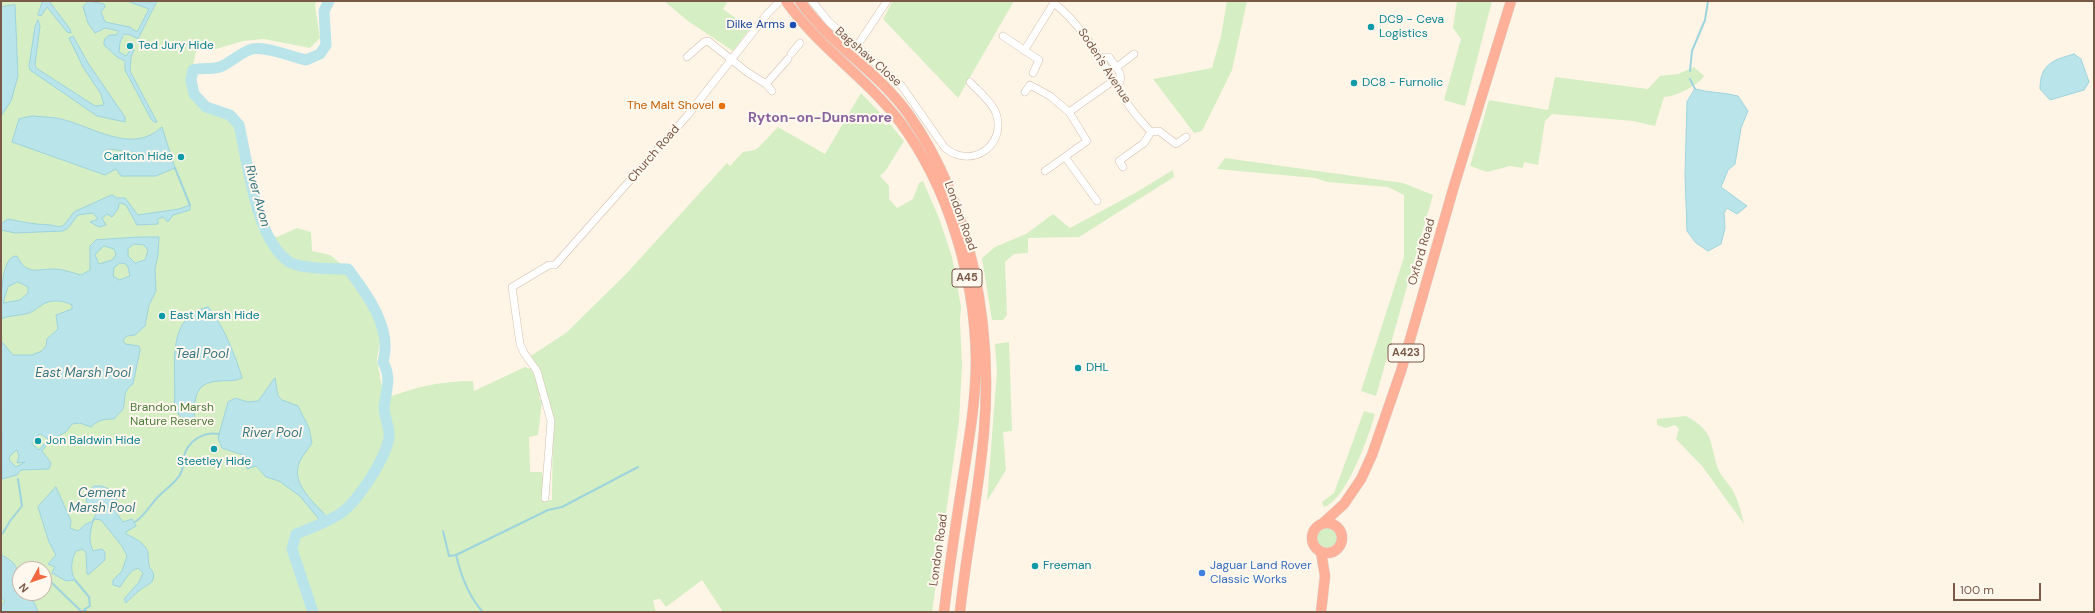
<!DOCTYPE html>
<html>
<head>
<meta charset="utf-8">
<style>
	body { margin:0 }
	#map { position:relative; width:2095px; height:613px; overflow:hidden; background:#fef5e7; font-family:"DM Sans",sans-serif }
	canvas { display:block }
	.frame { position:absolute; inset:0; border:2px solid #7b5948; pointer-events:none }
	.north { position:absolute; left:12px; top:561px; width:40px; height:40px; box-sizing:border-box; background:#fff8ef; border:1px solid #cab8ac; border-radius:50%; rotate:230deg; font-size:11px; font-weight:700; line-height:16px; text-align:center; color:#7b5948 }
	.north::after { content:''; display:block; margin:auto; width:14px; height:18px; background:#f36741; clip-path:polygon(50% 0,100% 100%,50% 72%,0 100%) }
	.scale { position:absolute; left:1953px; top:583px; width:88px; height:18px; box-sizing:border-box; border:2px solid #7b5948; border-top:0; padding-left:5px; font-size:12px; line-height:14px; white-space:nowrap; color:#7b5948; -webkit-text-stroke:3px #fff8ef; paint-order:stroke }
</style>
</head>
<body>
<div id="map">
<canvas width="2095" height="613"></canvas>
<div class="frame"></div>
<div class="north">N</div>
<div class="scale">100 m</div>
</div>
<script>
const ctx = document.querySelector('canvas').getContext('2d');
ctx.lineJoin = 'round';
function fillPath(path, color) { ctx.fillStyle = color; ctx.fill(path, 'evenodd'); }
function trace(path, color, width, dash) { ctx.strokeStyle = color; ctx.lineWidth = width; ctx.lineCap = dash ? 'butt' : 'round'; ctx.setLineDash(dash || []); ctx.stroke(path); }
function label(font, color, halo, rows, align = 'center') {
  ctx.font = font + ' "DM Sans",sans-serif'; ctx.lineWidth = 4; ctx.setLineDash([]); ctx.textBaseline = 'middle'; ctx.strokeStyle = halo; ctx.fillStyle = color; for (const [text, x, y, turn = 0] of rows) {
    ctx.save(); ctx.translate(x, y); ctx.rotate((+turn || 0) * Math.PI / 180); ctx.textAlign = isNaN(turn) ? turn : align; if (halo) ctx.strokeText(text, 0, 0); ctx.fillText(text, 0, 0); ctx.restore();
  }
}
fillPath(new Path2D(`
	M1,1h316l-2,4 5,33 -10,10 -46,-9 -21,2 -27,8 -18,-9c-3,22 -16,54 9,67 15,8 20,6 32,18l18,84 2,22 18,6 20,-9 14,4 1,19 18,4 10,8 23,32 18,41 -4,23 7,40c30,-12 57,-18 89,-18l1,10 51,-24 6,2 11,24 -3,5 3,3 -4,34 -9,2 1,35h12l4,28h6l1,-80 -24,-63 37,-24 60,-59 101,-111 3,3 13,-14 12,-2 4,-3 19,-20 47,27 36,-61 23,24 -2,5 3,3 5,-1 14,17 -18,29 -6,6 9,10v13l8,9 16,-9 6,-16 4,-2 16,37 13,39 9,50 -1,14 2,45 -3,55 -27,191h-209l-21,-32 -36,27 -6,-8 -7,1 3,12h-655zM325,514l4,5 -13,13 -19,4v-2zM20,569h24v24h-24z
	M664,1h64l-5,8 27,19 -17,23 -45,-30z
	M893,1h121l-56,97 -75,-79z
	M1227,1h20l-15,69 -30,61 -8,2 -41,-54 59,-11 9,-32z
	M1457,1h35l-27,105 -21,-6 17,-61 -8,-11z
	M1694,67l10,9c-5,9 -29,21 -40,21l-9,29 -22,-5 -81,-7 -7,7 -7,44 -14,-3 -1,6 -13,-2 -23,6 -17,-6 19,-66 59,10 7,-33 93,12 12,-13 18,-2z
	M1225,158l178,25 30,12 -57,201 -15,-5 43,-134v-62l-16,-8 -61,-5 -12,-4 -98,-9z
	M1173,170l1,7 -95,60 -51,1v15l-14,1 -9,8 2,53 -4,5h-11l-10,-62 13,-11 31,-13 27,-20 17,14 65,-35z
	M1009,342l3,89 -9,1 3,38 -19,31 10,-130 -2,-27z
	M1364,411l11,3c-6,22 -29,87 -51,93l-2,-5 12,-9z
	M1686,416c31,17 22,27 33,55 3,6 9,12 13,18 6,10 9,23 12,35l-42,-58 -26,-27 3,-10 -4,-4 -9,3 -9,-3v-6z
	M1316 537a11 11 0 1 1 22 0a11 11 0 1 1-22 0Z`), '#d5eec3');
const water = new Path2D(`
	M43,1h6l21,28 1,4 -4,-1 -20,-25 -6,9 -3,-1z
	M89,1l15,3 1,3 -4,5 4,10 25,5 7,5 12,-23 -22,-8 23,1 7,-1 -19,38 -7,-4 -7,-1 -4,8 -1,10 7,4 5,-7 3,1 -3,7 -1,14 27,51h-3l-3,-3 -26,-49v-9l-8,-4 -13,-12c-1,-8 5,-11 12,-10l3,-4 -14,-3 -10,5 -7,-10 -5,-16z
	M15,5l3,71 -7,25 -10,15v-109z
	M38,20l2,6 -5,39 1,3 59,38 9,-1 -3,-11 -18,-27 -14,-29 4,-2 15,27 37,54v5l-28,-6 -67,-46 -1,-4 6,-39z
	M2074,54l7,5 8,23 -5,8 -34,10 -10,-11c0,-25 13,-29 34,-35z
	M1695,89c15,4 28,3 43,7l10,15 -7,17 -6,36 -7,6 -7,17 26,19 -10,8 -10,-6 -3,5 1,15 -4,16 -13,7 -12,-8 -9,-12 -2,-56 2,-73z
	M33,116c9,1 19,1 28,3 33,8 71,36 101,8l13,41 -19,8h-35l-5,-7 -11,6 -93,-33 7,-23zM109,149l29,4 4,4 -1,2 -15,1 -9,-2 -10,2 -5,-5z
	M112,195l5,3h8l13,17 41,-6 11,-4v5l-17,5 -5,7 -5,-5 -5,2v5l-21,1 -11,-20 -5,-2 -2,1 -1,5 -6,8 -5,-3 -5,4 4,7 -7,2 -9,-5 8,-3 -5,-6 -15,2 -10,13 -5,3 -48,2 -14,-3v-6l7,-5c10,2 19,4 29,5 9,1 13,0 22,3l5,-2 10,-13z
	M140,237h19l-1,18 -3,14 1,22 -7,14 -4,21 -10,9 -8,1 -4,4 2,4 14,2 1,4 -7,34c-11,7 -7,15 -10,25 -2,3 -7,7 -9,10 -11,0 -16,1 -23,8l-11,-4 -8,1 -6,8 -15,7 -9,12 9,12 -2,6 -28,1 -4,5 -15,4 -1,-138 12,14h19l10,-4 4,-5 1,-7 11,-10 -2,-14 16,-6v-4c-9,-5 -22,-6 -30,0 -4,2 -9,7 -13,8 -10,3 -19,2 -28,6 0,-16 -1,-64 16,-63 10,20 19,13 37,13 8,0 19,4 27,6l9,-5v-24l6,-6zM134,244l10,1 4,5 -3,10 -10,3 -7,-7v-7zM104,246l10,3 2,6 -4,5 -13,4 -4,-9zM120,263l6,1 2,3 2,9 -11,4 -6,-4 1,-8zM18,282l10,5v6l-8,7 -17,3 5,-16zM40,434l8,5 -9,11 -7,-6zM17,450l2,6 -2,7 8,-1 -9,5 -7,-7 1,-4z
	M208,307c13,13 29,52 34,71 -9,4 -13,2 -22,3 -28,1 -25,20 -26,42l-4,2 -14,-13 -2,-5c4,-33 -12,-90 34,-100z
	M275,378l3,18 4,4 16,6 11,22 3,15c-4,6 -9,12 -12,18 -11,23 16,43 29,58l-7,4 -22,-27 -21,-15 -13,-4 -10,-11 -9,3 -4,-14 -21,-7 -4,-10 10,-36 7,-4 13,4 10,-1z
	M94,486h7l14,5 2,7 -2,13 8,11 9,-3 4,7 -10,6v2c8,4 20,9 22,19 1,8 -1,13 5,19 3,12 -6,12 -13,18 -5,4 -10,9 -14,13l-2,-4 15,-17 4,-9 -5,-5c-9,3 -13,12 -18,19l-7,-2v-5l9,-9 5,-15 -5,-10 -21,-26 -7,-1 2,-6 -10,-12 1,-7z
	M56,487l15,34 -1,7 8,3 8,-7 7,-3c-3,12 -5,18 0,30l9,-2 3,3v8l-17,15 -1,-2 -1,-20 -3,-4 -7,2c-5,9 -6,20 -1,29l-9,1 -14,-8 3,-6 -7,-3 8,-9 -7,-13 -11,-35z
	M1,555c19,8 19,20 19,38h10l8,19h-37v-6l4,-5 -4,-4z`);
fillPath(water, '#b9e4ea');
trace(water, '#9ed4dd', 1);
trace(new Path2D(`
	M1690,71l2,-20 13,-31 3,-19
	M1690,79l5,10
	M175,168l15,37
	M93,521l1,-2
	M135,522c9,-6 14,-15 21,-23 6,-7 14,-12 20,-19 7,-7 7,-14 8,-23 3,-16 20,-26 35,-23
	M443,531l6,25 7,-1c5,21 12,41 27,57
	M3,533l7,-12 12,-15 -4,-27
	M456,555l92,-45 14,-3 76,-40
	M75,580l14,17 1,9 -5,3 2,3
	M52,583l30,29 3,-3`), '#9ed4dd', 2);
trace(new Path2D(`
	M313,612l-21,-63 4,-15c15,-6 32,-12 45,-21 17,-12 45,-55 48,-76 1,-10 -5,-20 -5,-30 2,-16 8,-29 -1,-45 10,-33 -16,-68 -35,-93 -15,0 -49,0 -60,-8 -33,-24 -40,-98 -49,-136l-9,-10 -24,-8 -12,-13 -3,-14 2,-10c9,-3 17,0 27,-3 10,-4 19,-13 29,-17 12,-6 43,7 57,10l14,-6 6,-9 -2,-34 5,-10`), '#b9e4ea', 11);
const minor = new Path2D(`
	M812,1l17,21 72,63 44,63c27,22 62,-3 51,-35 -4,-11 -18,-22 -26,-31
	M1054,3c34,27 50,65 74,101 6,10 15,19 23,28
	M1003,36l36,24 -6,13
	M857,46l30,-45
	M1024,51l31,-50
	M791,54l9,-11
	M687,57l17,-15 4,-1 39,31 19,12 6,7
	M1100,57h9c7,10 17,19 8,30
	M1117,67l17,-13
	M766,84l22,-25
	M1025,92l5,-7 20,11 19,16 18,29 -42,30
	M1069,112l44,-31
	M1065,157l32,44
	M1123,167l-4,-6 25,-18 7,-11 8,-1 17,13 10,-7
	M545,498l6,-77 -14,-50 -13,-18 -4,-9 -8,-57 37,-22h6l132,-149 81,-103 12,-12`);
const highway = new Path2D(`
	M786,1c32,46 80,76 114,121 49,66 75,156 76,238 0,40 -7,79 -13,118 -7,45 -14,89 -19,134
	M800,1c31,44 78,70 109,114 62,88 84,210 75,316 -5,61 -18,121 -24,181
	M1312 538a15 15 0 1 1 30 0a15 15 0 1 1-30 0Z
	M1322,524l22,-20 17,-25 11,-24 29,-84 53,-185 57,-185
	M1321,552l4,24 -4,36`);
trace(minor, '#d4beae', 8);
trace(highway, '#ddd4cf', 11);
trace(minor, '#fff', 7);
trace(highway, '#feb198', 10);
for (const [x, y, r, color] of [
	[793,25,4,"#1a4fb4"],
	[1371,27,4,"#0f9aa8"],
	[130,46,4,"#0f9aa8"],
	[1354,83,4,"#0f9aa8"],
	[722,106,4,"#e8710a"],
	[181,157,4,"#0f9aa8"],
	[162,316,4,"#0f9aa8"],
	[1078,368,4,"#0f9aa8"],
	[38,441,4,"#0f9aa8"],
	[214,449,4,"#0f9aa8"],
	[1035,566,4,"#0f9aa8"],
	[1202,573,4,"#3f7fe0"]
]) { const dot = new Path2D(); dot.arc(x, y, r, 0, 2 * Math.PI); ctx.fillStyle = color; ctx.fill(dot); trace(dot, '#fff8ef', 1.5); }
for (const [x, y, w] of [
	[967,278,30],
	[1406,353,36]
]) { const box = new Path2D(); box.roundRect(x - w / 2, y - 9, w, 18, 3); ctx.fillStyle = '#fff8ef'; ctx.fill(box); trace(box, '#7b5948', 1); }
label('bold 11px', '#7b5948', null, [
	["A45",967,278],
	["A423",1406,353]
]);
label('12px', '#0d838f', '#fff8ef', [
	["DC9 - Ceva",1379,20],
	["Logistics",1379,34],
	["Ted Jury Hide",138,46],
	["DC8 - Furnolic",1362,83],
	["Carlton Hide",173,157,"right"],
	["East Marsh Hide",170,316],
	["DHL",1086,368],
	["Jon Baldwin Hide",46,441],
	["Steetley Hide",214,462,"center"],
	["Freeman",1043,566]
], 'left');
label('12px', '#164399', '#fff8ef', [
	["Dilke Arms",785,25]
], 'right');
label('12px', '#7b5948', '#fff8ef', [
	["Bagshaw Close",868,57,41],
	["Soden's Avenue",1104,66,57],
	["Church Road",654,154,-49],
	["London Road",960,216,70],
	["Oxford Road",1422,252,-74],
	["London Road",939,550,-82]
]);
label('12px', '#c56008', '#fff8ef', [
	["The Malt Shovel",714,106]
], 'right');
label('12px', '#4f7b3c', '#fff8ef', [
	["Brandon Marsh",172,408],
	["Nature Reserve",172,422]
]);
label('12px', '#366cbe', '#fff8ef', [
	["Jaguar Land Rover",1210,566],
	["Classic Works",1210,580]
], 'left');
label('italic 13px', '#3a7682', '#fff8ef', [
	["River Avon",257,196,75],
	["Teal Pool",202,355],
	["East Marsh Pool",83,374],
	["River Pool",272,434],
	["Cement",102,494],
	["Marsh Pool",102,509]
]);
label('bold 14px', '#8a639e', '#fff8ef', [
	["Ryton-on-Dunsmore",820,118]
]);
</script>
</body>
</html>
